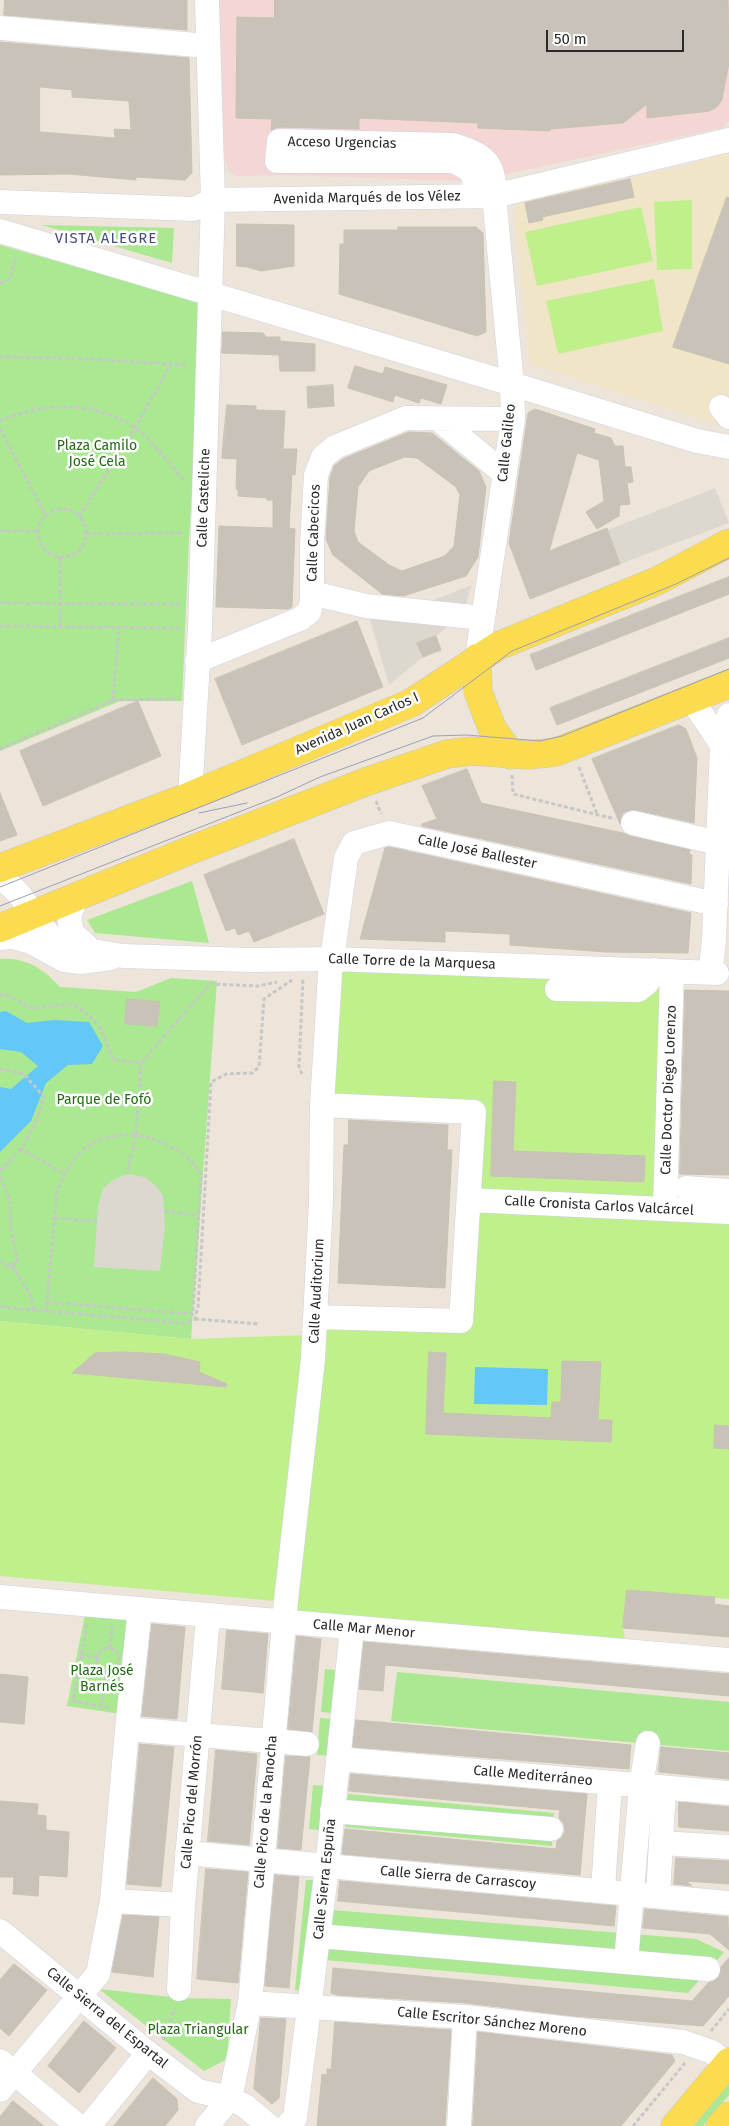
<!DOCTYPE html>
<html>
<head>
<meta charset="utf-8">
<style>
	body { margin:0 }
	#map { position:relative; width:729px; height:2126px; overflow:hidden; background:#ede5d9; font-family:"Fira Sans",sans-serif }
	canvas { display:block }
	.scale { position:absolute; left:546px; top:30px; width:138px; height:22px; box-sizing:border-box; border:2px solid #292929; border-top:0; padding-left:6px; font-size:15px; line-height:18px; white-space:nowrap; color:#292929; -webkit-text-stroke:4px #fff; paint-order:stroke }
</style>
</head>
<body>
<div id="map">
<canvas width="729" height="2126"></canvas>
<div class="scale">50 m</div>
</div>
<script>
const ctx = document.querySelector('canvas').getContext('2d');
ctx.lineJoin = 'round';
function fillPath(path, color) { ctx.fillStyle = color; ctx.fill(path, 'evenodd'); }
function trace(path, color, width, dash) { ctx.strokeStyle = color; ctx.lineWidth = width; ctx.lineCap = dash ? 'butt' : 'round'; ctx.setLineDash(dash || []); ctx.stroke(path); }
function label(font, color, halo, rows, align = 'center') {
  ctx.font = font + ' "Fira Sans",sans-serif'; ctx.lineWidth = 5; ctx.setLineDash([]); ctx.textBaseline = 'middle'; ctx.strokeStyle = halo; ctx.fillStyle = color; for (const [text, x, y, turn = 0] of rows) {
    ctx.save(); ctx.translate(x, y); ctx.rotate((+turn || 0) * Math.PI / 180); ctx.textAlign = isNaN(turn) ? turn : align; if (halo) ctx.strokeText(text, 0, 0); ctx.fillText(text, 0, 0); ctx.restore();
  }
}
fillPath(new Path2D(`
	M729,148v280l-199,-64 -16,-155 8,-9 165,-34z`), '#f0e5c7');
fillPath(new Path2D(`
	M219,0h510v121l-7,7 -239,51 -19,2 -182,-6 -46,1 -7,-4 -5,-15z`), '#f4d6d5');
fillPath(new Path2D(`
	M42,225l132,3 -2,35z
	M0,245l198,57 3,53 -12,183 -7,163h-62l-120,50z
	M192,881l17,62 -114,-10 -8,-13z
	M0,959c25,-2 44,10 60,28l76,5 35,-14 46,3 -26,358 -191,-18z
	M86,1609l53,6 -11,100 -61,-9z
	M325,1669l11,1 -4,43 -11,-1z
	M397,1672l332,30v49l-338,-30z
	M320,1718l12,1 -4,37 -11,-1z
	M313,1785l13,1 -5,44 -12,-1z
	M348,1794l206,19 -2,33 -207,-19z
	M306,1880h12l-13,112 -10,-2z
	M331,1910l365,29 28,13 -36,41 -362,-33z
	M99,1989l80,9 52,1 -4,60 -23,12z
	M729,2083v12l-26,31h-9z`), '#aae891');
fillPath(new Path2D(`
	M692,200v69l-35,1 -3,-68z
	M641,207l12,54 -116,25 -12,-54z
	M654,279l9,52 -105,23 -12,-53z
	M331,969l341,2 -6,224 63,17v387l-101,-9 -5,38 3,15 -342,-21 -9,-21 -275,-25v-255l191,18 115,-4 10,-10 145,-4 13,-208 -152,-8z`), '#c0f08c');
fillPath(new Path2D(`
	M715,488l14,35 -109,41 -12,-34z
	M472,585l-10,30 -26,21 -19,7 6,14 -34,28 -23,-79 42,4z
	M127,1174l18,3 11,9 7,9 2,31 -5,45 -66,-4 4,-61 5,-18 10,-8z`), '#dcd8d0');
fillPath(new Path2D(`
	M6,1011l21,12 27,-3 35,2 14,24 -11,18 -24,1 -22,18 -15,38 -31,31v-65l11,2 27,-23 -17,-14 -21,-3v-37z
	M475,1367l73,2 -1,36 -73,-1z`), '#63c8f7');
const building = new Path2D(`
	M5,0h182v30l-183,-15z
	M275,0h453l1,63 -7,36 -4,7 -8,5 -63,7v-14l-24,19 -73,6v2l-72,-3v-5l-119,-5v11l-80,-2 -8,3 1,-11 -36,-1 1,-101 37,1z
	M0,42l189,16 3,115 -7,7 -49,-3v3l-68,-6 -68,1zM40,87l32,3v7l57,4 2,29 -17,-1 1,9 -75,-6z
	M630,179l4,18 -92,20 1,3 -14,3 -4,-20z
	M727,197l2,1v166l-56,-17z
	M237,224l57,1v41l-33,5 -14,-4 -10,-1z
	M398,227h78l7,6 3,99 -9,4 -138,-42 1,-50h4v-14h54z
	M223,332l40,1 3,4h14v4l35,3v27h-35l-1,-16 -57,-2z
	M355,366l28,8 2,-7 62,18 -6,19 -20,-6 -2,5 -24,-8 -2,7 -45,-14z
	M333,385l1,21 -26,2 -1,-21z
	M227,405l29,1v4l29,1 -2,38h14l-2,26 -3,-1 -3,54 6,1 -3,78 -4,2 -72,-2 3,-81 54,2v-28h-6v-2l-29,-2v-7h-2l1,-30 -15,-1z
	M535,409l60,20 -1,4 17,5 4,8h8l2,21h6l2,15 -6,1 3,21 -10,1 -1,11 -22,13 -11,-17 18,-11 -5,-41 -22,-7 -28,98 58,-23 13,36 -90,35 -21,-56 19,-130z
	M409,432l23,1 47,38 7,16 -8,70 -12,19 -63,20 -21,-2 -49,-39 -7,-16 4,-61 4,-12 9,-7zM405,457l12,1 39,29 4,8 -6,51 -9,10 -43,15 -13,-6 -31,-23 -4,-11 4,-44 11,-16z
	M729,577v17l-193,76 -6,-15z
	M357,621l26,66 -141,58 -27,-66z
	M436,636l5,14 -18,7 -6,-14z
	M729,638v20l-172,67 -7,-17z
	M138,701l23,55 -118,50 -23,-55z
	M679,725l7,4 11,29 -3,65 -58,-13h-6l-7,3 -3,11 -28,-65z
	M467,769l14,34 142,30 7,3 60,14 -1,4 3,1 -1,29 -269,-58v-2l15,-5 -15,-33z
	M0,793l17,42 -17,6z
	M294,839l30,75 -70,28 -5,-11 -11,4 -3,-7 -9,3 -22,-56z
	M389,847l302,66 -3,40 -82,-1 -96,-7v-11l-65,-3v11l-85,-3 25,-91z
	M685,990l44,1v184l-49,-1z
	M127,999l33,3 -3,24 -32,-2z
	M494,1081l22,1 -3,69 132,5 -1,26 -153,-6z
	M349,1120l99,5 -1,25h5l-7,138 -107,-5 6,-138h4z
	M125,1352l39,2 36,8 -1,10 28,12 -1,3 -154,-14 23,-20z
	M429,1352l17,1 -3,60 108,5 1,-16h9l1,-41 39,1 -3,58h14l-1,22 -185,-8z
	M715,1425l14,1v23l-15,-1z
	M627,1590l88,7 -1,7 15,2v31l-106,-9z
	M152,1624l33,3 -8,92 -35,-3z
	M227,1630l41,4 -5,59 -41,-4z
	M297,1636l24,3 -9,93 -24,-3z
	M364,1642l365,32v22l-344,-31 -2,26 -24,-2z
	M0,1674l28,3 -4,47 -24,-2z
	M356,1720l275,25 -2,24 -276,-22z
	M140,1744l34,3 -13,140 -34,-3z
	M661,1747l68,6v26l-70,-7z
	M216,1750l41,4 -8,91 -41,-4z
	M286,1756l24,1 -9,93 -23,-2z
	M351,1774l236,20 -7,81 -238,-21 3,-25 211,20 1,-8 5,-4 3,-6 -1,-7 -5,-6 1,-8 -211,-19z
	M0,1801l38,3 -1,11 9,1v14l23,2 -2,45 -28,-2 -1,21 -25,-2 1,-17h-14z
	M679,1802l50,5v24l-50,-4z
	M676,1858l53,3v23l-43,-3 6,5 -18,-2z
	M206,1869l42,3 -10,111 -41,-4z
	M275,1875l24,2 -10,111 -24,-2z
	M340,1881l276,25 -2,20 -276,-25z
	M645,1909l83,8 1,33 -19,-16 -67,-6z
	M123,1915l36,2 -6,60 -41,-5z
	M729,1958v38l-26,30 -130,-10 -107,-13 -129,-8 -6,-2 2,-25 359,33 16,-18 6,-2 5,-4 2,-10z
	M14,1964l33,26 -38,46 -9,-8v-48z
	M261,2018l25,1 -7,79 -7,6 -18,-15z
	M84,2021l32,27 -37,45 -31,-27z
	M335,2022l116,8 -6,96h-128l5,-52 5,1v-6h4z
	M478,2032l194,23 3,6 -54,65h-148z
	M153,2078l24,21 1,11 -13,16h-51z
	M13,2101l31,25h-44v-9z`);
fillPath(building, '#c8c2b9');
trace(building, '#c8c2b3', 1);
const minor = new Path2D(`
	M0,28l208,18
	M475,196c0,-23 -1,-25 -22,-35h-176l2,-20 174,4c30,9 43,17 41,51l18,188 1,35 -36,239
	M0,202l194,7 19,-9 281,-4 235,-56
	M0,231l512,153 185,57 32,6
	M721,407l8,10
	M438,419l67,55
	M312,593l54,13 117,12
	M197,661l103,-42 9,-7 3,-11v-57l4,-69 7,-18 12,-10 71,-29 107,1
	M692,700l30,45 7,-30
	M190,796l10,-168 13,-428 -6,-200
	M633,823l85,20
	M0,879c32,15 35,60 73,68
	M76,897l-7,20 3,16 20,18 31,5 127,4 83,-1 384,14
	M0,938l12,-1 19,5 33,18 17,2 30,-4
	M712,959l2,-19 8,-195
	M557,989l81,1 9,-7 8,-13
	M686,1188l43,3
	M469,1200l260,12
	M665,1209l7,-238
	M316,1317l145,4 13,-209 -152,-7
	M0,1597l729,63
	M127,1729l180,15
	M338,1759l391,34
	M332,1811l219,18
	M661,1843l68,4
	M187,1853l542,50
	M603,1890l7,-107
	M658,1895l6,-107
	M112,1901l71,4
	M0,1931l148,122 50,38 32,7 15,8 24,20
	M319,1936l389,33
	M626,1962l15,-176 7,-43
	M179,1989l4,-84 24,-277 5,-13
	M250,2003l215,14 218,25 29,10 15,12
	M0,2061l78,65
	M0,2090l98,-116 14,-73 15,-172 13,-120
	M89,2126l59,-73
	M207,2126l23,-28 20,-95 36,-402 27,-242 8,-158 1,-96 8,-131 16,-116 8,-15 35,-10 327,71
	M287,2126l8,-8 32,-251 25,-239
	M459,2126l6,-109`);
const major = new Path2D(`
	M477,658l1,34 14,36 19,27
	M0,868l190,-72 221,-93 87,-57 159,-65 72,-38
	M0,928l188,-77 180,-70 79,-27 25,-3 56,4 28,-3 173,-68
	M675,2126l54,-64
	M720,2126l9,-10`);
trace(minor, '#ced1e3', 25);
trace(major, '#c7c7c7', 29);
trace(new Path2D(`
	M0,283l10,-4 6,-23
	M0,357l68,1 119,7
	M0,421c40,-19 97,-21 135,7 19,14 34,35 49,53
	M0,429l46,87
	M38 533a24 24 0 1 1 48 0a24 24 0 1 1-48 0Z
	M79,517l56,-89 36,-64
	M0,531h39
	M86,534l97,-1
	M0,603l180,1
	M0,626l179,2
	M60,626v-69
	M113,700l6,-73
	M0,749l113,-49 64,-1
	M579,767l18,47
	M512,775l1,19 102,25
	M376,801l5,13
	M0,995l4,-1 28,14 41,-4c13,9 26,18 32,34 3,8 4,14 9,22l27,3
	M0,1069l24,5 20,23 -9,28 -14,24 43,25
	M302,1074l-3,-7 4,-89
	M0,1171l21,-22
	M0,1177l10,23 1,30 7,33 -12,3 -6,-6
	M165,1211l34,5
	M55,1218l42,3
	M12,1266l17,26 5,18
	M47,1302l146,12 8,-140c-13,-22 -41,-35 -65,-39l-9,39
	M0,1307l184,16 11,-4 3,-12 13,-225 15,-8 26,-1 7,-6 5,-68 28,-19
	M46,1311l11,-120c16,-39 34,-58 79,-56l5,-72 69,-79 48,2 19,-4
	M195,1319l65,5
	M87,1624l-14,77 35,7
	M97 1659a11 11 0 1 1 22 0a11 11 0 1 1-22 0Z
	M110,1648l2,-22
	M81,1655l16,2
	M101,1706l6,-36
	M711,2031l18,-22
	M163,2040l12,-32
	M633,2126l52,-63`), '#c7c7c7', 3, [4, 2.5]);
trace(minor, '#fff', 24);
trace(major, '#fbdc50', 28);
trace(new Path2D(`
	M199,813l48,-10
	M0,887l423,-169 89,-67 164,-67 53,-26
	M0,906l277,-109 43,-20 113,-41 34,-1 73,6 22,-5 167,-67`), '#9c9eb5', 1);
label('14px', '#292929', '#fff', [
	["Acceso Urgencias",342,143,1],
	["Avenida Marqués de los Vélez",367,198,-1],
	["Calle Galileo",507,443,-84],
	["Calle Casteliche",204,498,-88],
	["Calle Cabecicos",314,533,-88],
	["Avenida Juan Carlos I",357,724,-24],
	["Calle José Ballester",477,852,12],
	["Calle Torre de la Marquesa",412,962,2],
	["Calle Doctor Diego Lorenzo",669,1090,-88],
	["Calle Cronista Carlos Valcárcel",599,1206,3],
	["Calle Auditorium",317,1291,-87],
	["Calle Mar Menor",364,1629,5],
	["Calle Mediterráneo",533,1776,5],
	["Calle Pico del Morrón",192,1802,-85],
	["Calle Pico de la Panocha",266,1812,-85],
	["Calle Sierra de Carrascoy",458,1878,5],
	["Calle Sierra Espuña",325,1879,-84],
	["Calle Sierra del Espartal",107,2018,39],
	["Calle Escritor Sánchez Moreno",492,2022,6]
]);
label('14px', '#216b14', '#fff', [
	["Plaza Camilo",97,446],
	["José Cela",97,462],
	["Parque de Fofó",104,1100],
	["Plaza José",102,1671],
	["Barnés",102,1687],
	["Plaza Triangular",198,2030]
]);
ctx.letterSpacing = '1px';
label('15px', '#464d7d', '#fff', [
	["VISTA ALEGRE",106,239]
]);
ctx.letterSpacing = '0px';
</script>
</body>
</html>
